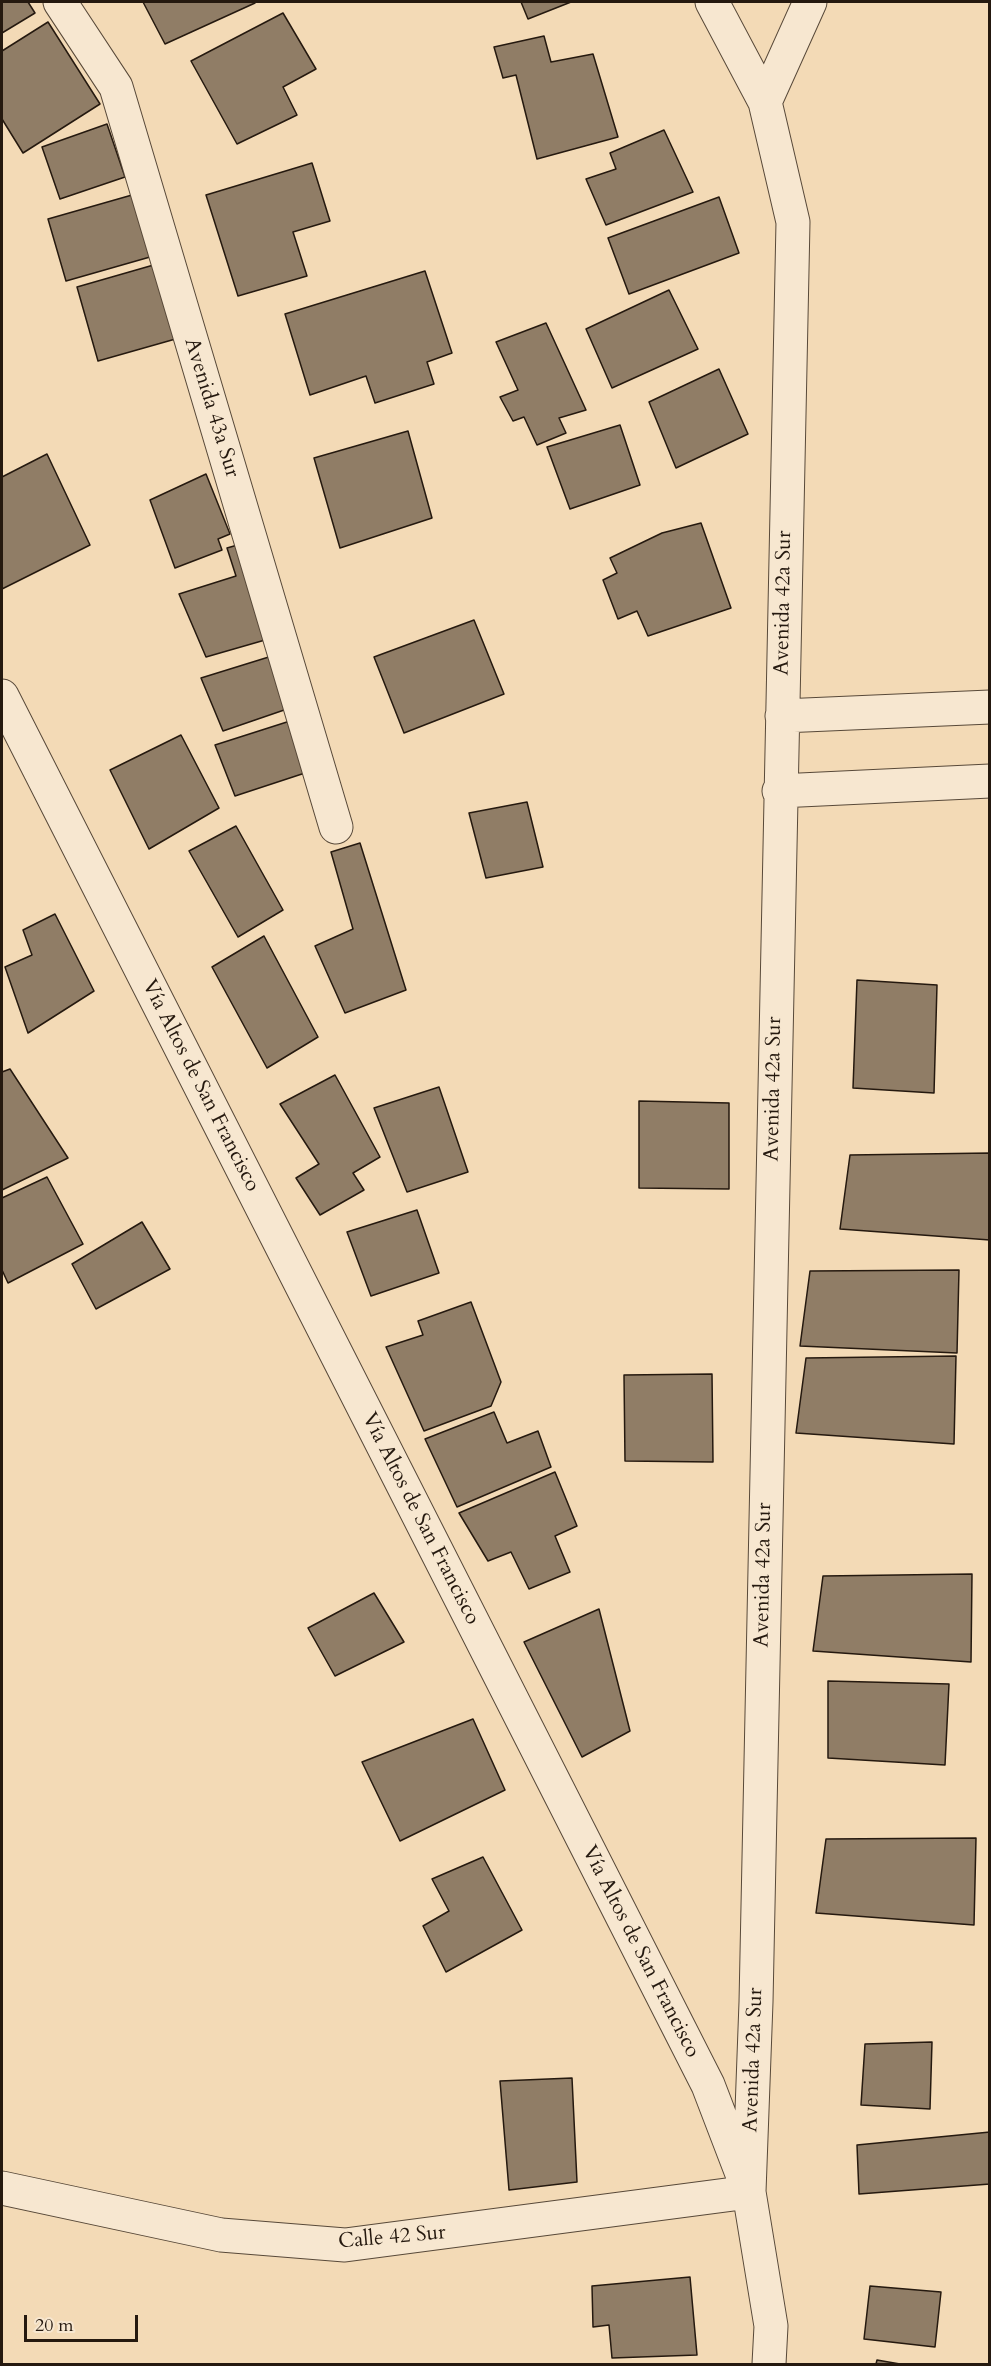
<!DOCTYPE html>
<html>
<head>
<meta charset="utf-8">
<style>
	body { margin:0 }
	#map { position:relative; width:991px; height:2366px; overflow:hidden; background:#f3dab6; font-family:Cardo,serif }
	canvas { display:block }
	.frame { position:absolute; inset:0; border:3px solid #25190f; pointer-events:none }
	.scale { position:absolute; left:24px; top:2315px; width:114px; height:27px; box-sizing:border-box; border:3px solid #25190f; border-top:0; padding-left:8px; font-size:18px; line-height:21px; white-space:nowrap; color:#25190f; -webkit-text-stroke:4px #f7e7d0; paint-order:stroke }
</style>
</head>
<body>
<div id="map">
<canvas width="991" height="2366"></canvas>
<div class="frame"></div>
<div class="scale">20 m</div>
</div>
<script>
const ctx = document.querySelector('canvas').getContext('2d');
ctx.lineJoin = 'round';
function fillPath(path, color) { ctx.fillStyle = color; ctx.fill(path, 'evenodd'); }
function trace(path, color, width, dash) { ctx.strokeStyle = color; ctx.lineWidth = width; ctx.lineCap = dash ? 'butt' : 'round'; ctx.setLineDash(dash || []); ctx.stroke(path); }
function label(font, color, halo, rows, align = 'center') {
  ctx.font = font + ' Cardo,serif'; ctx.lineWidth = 4.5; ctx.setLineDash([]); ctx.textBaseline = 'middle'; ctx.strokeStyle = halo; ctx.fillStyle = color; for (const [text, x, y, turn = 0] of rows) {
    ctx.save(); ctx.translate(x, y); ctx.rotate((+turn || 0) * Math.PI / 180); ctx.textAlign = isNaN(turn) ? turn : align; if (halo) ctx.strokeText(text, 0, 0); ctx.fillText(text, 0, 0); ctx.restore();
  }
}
const building = new Path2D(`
	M2,2h26l7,11 -33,20z
	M143,2h111l1,1 -90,41z
	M521,2h50l-43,17z
	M283,13l33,56 -33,18 14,28 -60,29 -46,-83z
	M48,22l52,82 -77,49 -21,-34v-68z
	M544,36l7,26 42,-8 25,83 -81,22 -21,-84 -13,3 -9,-31z
	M107,124l18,53 -65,22 -18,-52z
	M664,130l29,62 -87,33 -20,-46 30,-10 -6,-16z
	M312,163l18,58 -37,11 14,44 -69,20 -32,-101z
	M132,195l18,62 -84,24 -18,-62z
	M719,197l20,56 -110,41 -21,-56z
	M157,264l22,74 -81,23 -21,-74z
	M425,271l27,82 -25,9 7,22 -59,19 -9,-27 -56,19 -25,-81z
	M669,290l29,59 -86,39 -26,-59z
	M546,323l40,87 -27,8 7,15 -29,12 -13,-28 -11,4 -13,-24 18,-7 -22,-48z
	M719,369l29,65 -72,34 -27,-66z
	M620,425l20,60 -70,24 -23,-62z
	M408,431l24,87 -92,30 -26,-90z
	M47,454l43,91 -88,44v-112z
	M206,474l24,60 -12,5 4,11 -47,18 -25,-68z
	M701,523l30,85 -83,28 -11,-25 -19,8 -15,-39 14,-7 -7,-15 52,-25z
	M241,544l31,94 -66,19 -27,-63 57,-18 -9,-28z
	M474,620l30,74 -100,39 -30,-76z
	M272,656l18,52 -67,23 -22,-53z
	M290,721l18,51 -73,24 -20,-51z
	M181,735l38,73 -70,41 -39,-79z
	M527,802l16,65 -57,11 -17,-65z
	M236,826l47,84 -45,27 -49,-86z
	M360,843l46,147 -61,23 -30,-67 38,-17 -22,-77z
	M55,914l39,77 -66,42 -23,-66 27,-12 -9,-25z
	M264,936l54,101 -51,31 -55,-101z
	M857,980l80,5 -3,108 -81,-5z
	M10,1069l58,89 -66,32v-118z
	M335,1075l45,82 -27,16 11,17 -44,25 -24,-37 23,-14 -39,-60z
	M439,1087l29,85 -61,20 -33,-84z
	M639,1101l90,2v86l-90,-1z
	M990,1153v87l-150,-11 10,-74z
	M47,1177l36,67 -75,39 -6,-13v-72z
	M417,1210l22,63 -68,23 -24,-64z
	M142,1222l28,47 -74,40 -24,-45z
	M959,1270l-2,83 -157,-7 10,-75z
	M471,1302l30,80 -10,24 -67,25 -38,-84 37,-12 -5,-14z
	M956,1356l-2,88 -158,-11 10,-75z
	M712,1374l1,88 -88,-1 -1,-86z
	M494,1412l13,31 31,-12 13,36 -94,40 -32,-68z
	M555,1472l22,54 -22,10 15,36 -41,17 -18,-37 -23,9 -29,-48z
	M972,1574l-1,88 -158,-11 10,-75z
	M374,1593l30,49 -69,34 -27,-48z
	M599,1609l31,122 -48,26 -58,-115z
	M828,1681l121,3 -4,81 -117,-7z
	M473,1719l32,71 -105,51 -38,-79z
	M976,1838l-2,87 -158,-12 10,-74z
	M483,1857l39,73 -76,42 -23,-46 26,-15 -17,-32z
	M932,2042l-2,67 -69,-4 4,-61z
	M572,2078l5,104 -68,8 -9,-109z
	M990,2132v52l-131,10 -2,-49z
	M690,2277l7,78 -85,3 -3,-33 -16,2 -1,-41z
	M870,2286l71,6 -6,55 -71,-8z
	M877,2360l23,4h-24z`);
fillPath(building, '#907d66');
trace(building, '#25190f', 1.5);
const minor = new Path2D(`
	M60,2l56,85 220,740
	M712,2l53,100 28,120 -37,1780 -7,190
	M765,102l45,-100
	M2,696l706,1389 41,107 22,134 -2,38
	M782,716l208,-9
	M779,791l211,-10
	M2,2188l219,47 124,10 404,-53`);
trace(minor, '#584939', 35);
trace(minor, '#f7e7d0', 33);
label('21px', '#25190f', '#f7e7d0', [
	["Avenida 43a Sur",211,408,73],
	["Avenida 42a Sur",784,603,-89],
	["Vía Altos de San Francisco",200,1086,63],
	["Avenida 42a Sur",774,1089,-89],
	["Vía Altos de San Francisco",420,1519,63],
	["Avenida 42a Sur",764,1575,-89],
	["Vía Altos de San Francisco",640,1952,63],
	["Avenida 42a Sur",754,2060,-88],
	["Calle 42 Sur",392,2238,-5]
]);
</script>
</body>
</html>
